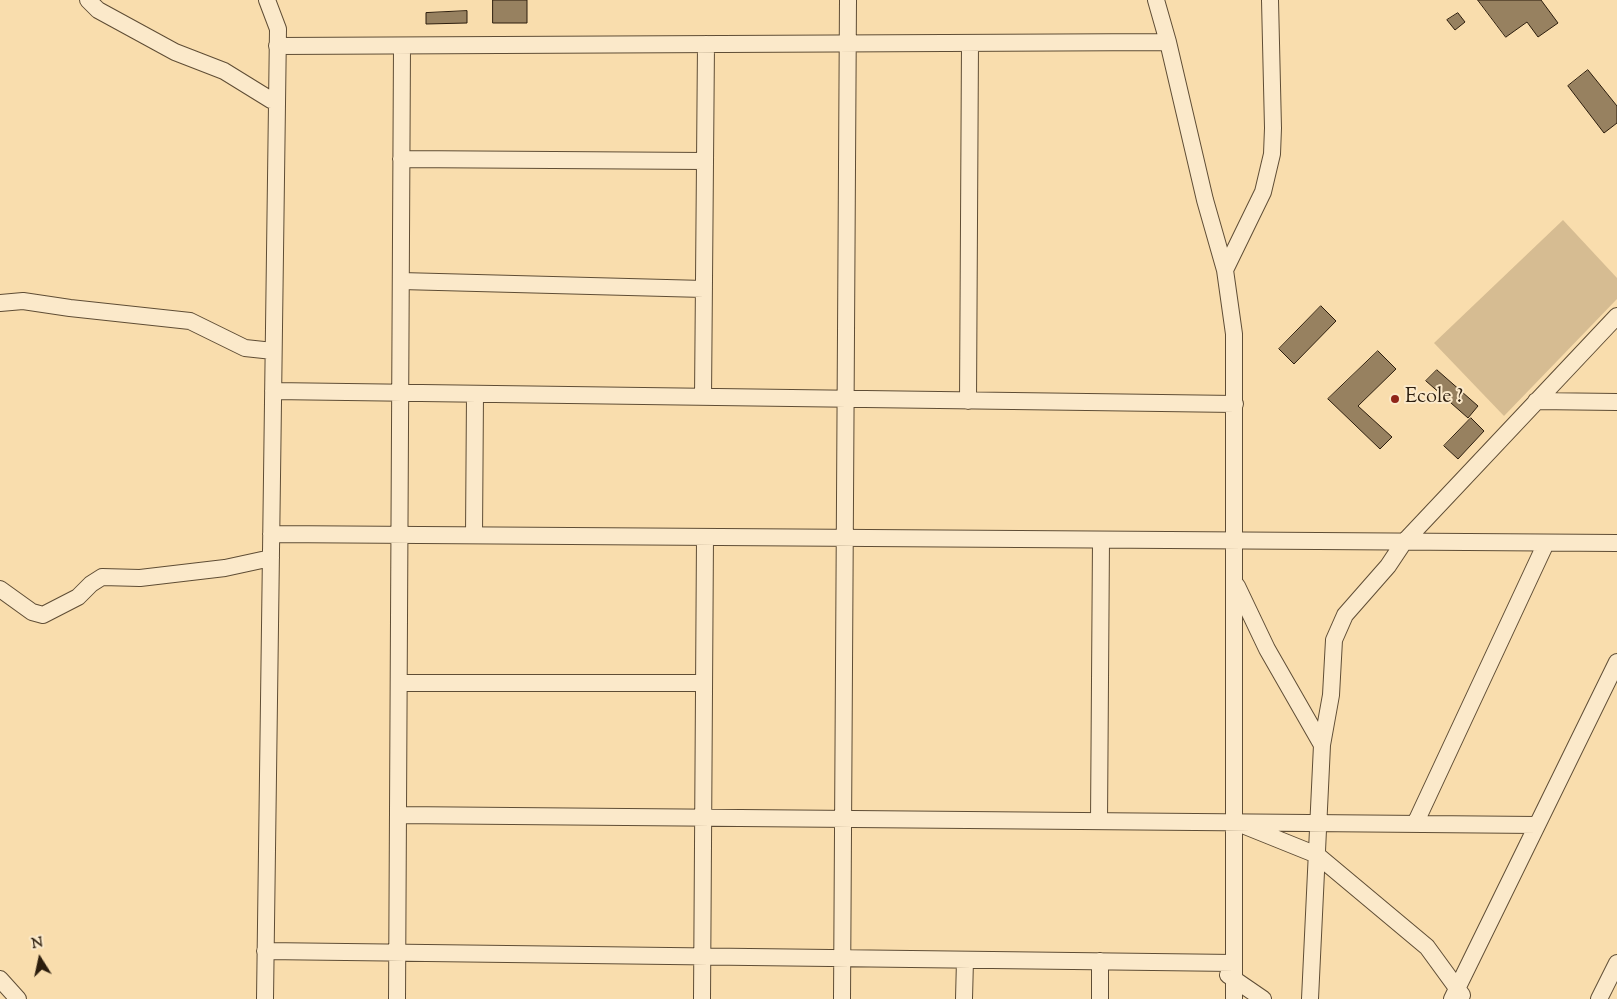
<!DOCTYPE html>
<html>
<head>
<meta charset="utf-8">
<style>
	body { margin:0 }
	#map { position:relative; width:1617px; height:999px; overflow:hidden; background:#f9ddad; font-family:"Sorts Mill Goudy",serif }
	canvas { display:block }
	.north { position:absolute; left:15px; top:934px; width:50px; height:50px; -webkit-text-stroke:4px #fbe9ca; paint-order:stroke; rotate:350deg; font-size:14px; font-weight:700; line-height:20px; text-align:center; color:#2c1d0d }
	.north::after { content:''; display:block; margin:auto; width:18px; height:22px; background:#2c1d0d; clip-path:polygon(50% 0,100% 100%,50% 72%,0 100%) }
</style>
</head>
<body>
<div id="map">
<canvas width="1617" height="999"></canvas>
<div class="north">N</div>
</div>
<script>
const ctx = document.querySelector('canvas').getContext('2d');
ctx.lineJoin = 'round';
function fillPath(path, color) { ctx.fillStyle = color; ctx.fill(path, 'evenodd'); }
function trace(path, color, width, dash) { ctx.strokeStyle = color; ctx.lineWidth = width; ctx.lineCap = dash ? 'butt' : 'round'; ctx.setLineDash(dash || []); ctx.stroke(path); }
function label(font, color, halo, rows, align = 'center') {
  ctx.font = font + ' "Sorts Mill Goudy",serif'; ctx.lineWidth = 4; ctx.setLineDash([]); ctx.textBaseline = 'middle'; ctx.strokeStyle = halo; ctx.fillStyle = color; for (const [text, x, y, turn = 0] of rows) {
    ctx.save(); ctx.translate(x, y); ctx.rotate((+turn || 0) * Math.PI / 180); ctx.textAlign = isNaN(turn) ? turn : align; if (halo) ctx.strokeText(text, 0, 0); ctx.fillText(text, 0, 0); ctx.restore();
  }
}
fillPath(new Path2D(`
	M1563,220l54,58v21l-113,117 -70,-73z`), '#d6bc92');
const building = new Path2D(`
	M493,0h34v23h-34z
	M1478,0h63l17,23 -20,14 -11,-15 -21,15z
	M467,11v12l-41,1v-11z
	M1458,13l7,9 -10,8 -8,-10z
	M1588,70l29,36v17l-13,10 -36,-47z
	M1321,306l15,15 -42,43 -15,-15z
	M1378,351l18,18 -38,37 34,31 -12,12 -52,-50z
	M1437,370l41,36 -10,12 -42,-37z
	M1471,418l13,13 -26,28 -14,-13z`);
fillPath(building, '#978160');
trace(building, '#2c1d0d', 1);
const street = new Path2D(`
	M88,0l10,10 77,42 49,19 47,29
	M1156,0l12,42 37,158 20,70 9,64v665
	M277,46l891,-4
	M401,159l304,2
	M1225,270l38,-78 9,-38 1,-26 -3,-128
	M401,281l303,8
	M0,303l23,-2 47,7 120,13 55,27 28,3
	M273,391l962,13
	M703,397l3,-353
	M968,401l2,-358
	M1536,401l81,1
	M271,534l1346,9
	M474,535l1,-141
	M1237,586l30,63 55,96
	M0,589l32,23 11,3 35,-18 13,-13 11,-7 38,1 85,-10 46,-10
	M399,683h305
	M398,815l1139,10
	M1099,821l2,-281
	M1415,824l131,-281
	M1245,826l72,29 110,92 35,48
	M265,951l969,12
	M1228,975l35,24
	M0,979l18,20
	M265,999l13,-970 -11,-29
	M397,999l5,-953
	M702,999l3,-462
	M842,999l6,-999
	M964,999l1,-39
	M1100,999v-38
	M1310,999l12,-254 9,-50 3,-55 11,-25 43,-49 16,-24 213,-226
	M1452,999l165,-337
	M1599,999l18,-36`);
trace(street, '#5f4d35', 18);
trace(street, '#fbe9ca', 16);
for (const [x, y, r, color] of [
	[1395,399,5,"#8f2418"]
]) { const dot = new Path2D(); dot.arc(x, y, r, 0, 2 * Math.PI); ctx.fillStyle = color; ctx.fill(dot); trace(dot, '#fbe9ca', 2); }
label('20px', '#2c1d0d', '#fbe9ca', [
	["Ecole ?",1405,399]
], 'left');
</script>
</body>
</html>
